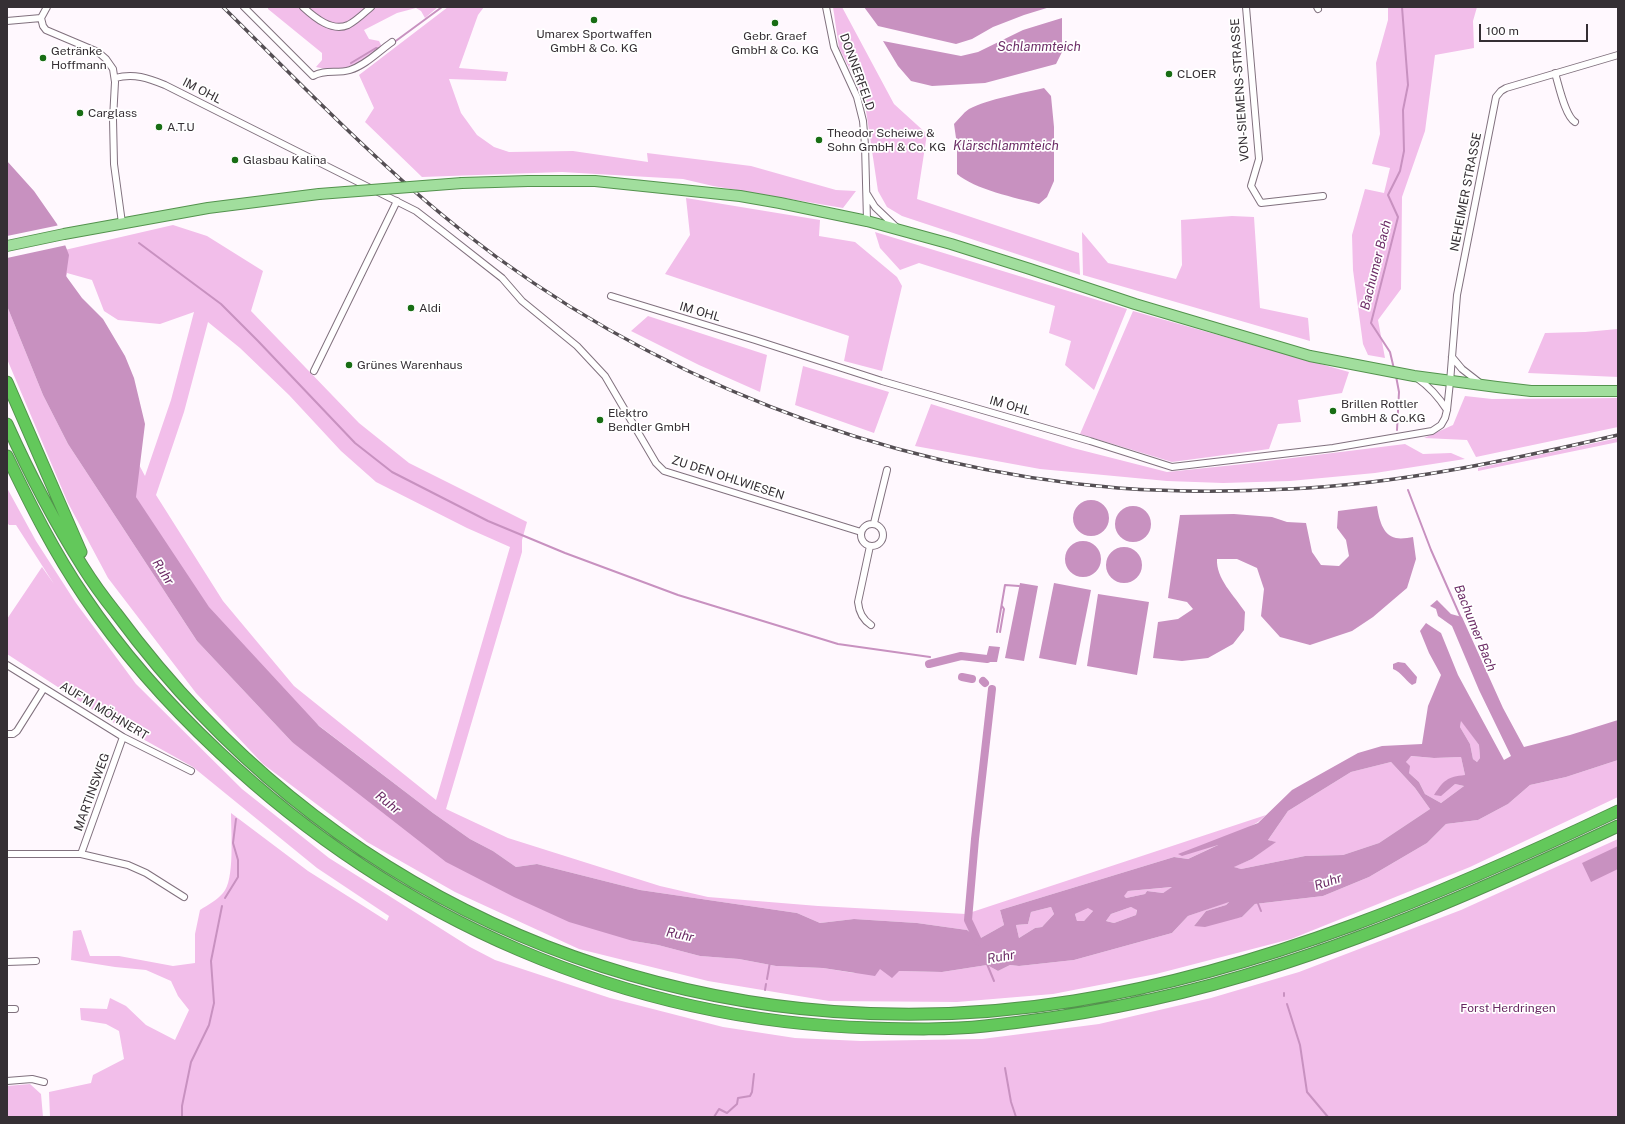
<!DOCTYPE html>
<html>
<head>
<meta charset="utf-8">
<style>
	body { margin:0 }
	#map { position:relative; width:1625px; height:1124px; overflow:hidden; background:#fff8fe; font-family:"Public Sans",sans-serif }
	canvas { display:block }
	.frame { position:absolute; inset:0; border:8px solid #352f34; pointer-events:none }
	.scale { position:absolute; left:1479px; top:24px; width:109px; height:18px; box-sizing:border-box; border:2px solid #352f34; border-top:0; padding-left:5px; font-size:12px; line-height:14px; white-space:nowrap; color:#352f34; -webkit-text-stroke:3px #fff; paint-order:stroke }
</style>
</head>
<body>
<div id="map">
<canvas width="1625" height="1124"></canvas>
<div class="frame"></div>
<div class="scale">100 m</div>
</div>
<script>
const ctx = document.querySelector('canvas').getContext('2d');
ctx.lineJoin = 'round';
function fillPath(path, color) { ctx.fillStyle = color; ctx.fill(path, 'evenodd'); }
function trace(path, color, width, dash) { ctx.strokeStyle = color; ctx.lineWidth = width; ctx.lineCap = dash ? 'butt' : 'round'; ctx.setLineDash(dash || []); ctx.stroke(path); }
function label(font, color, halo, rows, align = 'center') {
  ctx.font = font + ' "Public Sans",sans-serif'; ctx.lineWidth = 3.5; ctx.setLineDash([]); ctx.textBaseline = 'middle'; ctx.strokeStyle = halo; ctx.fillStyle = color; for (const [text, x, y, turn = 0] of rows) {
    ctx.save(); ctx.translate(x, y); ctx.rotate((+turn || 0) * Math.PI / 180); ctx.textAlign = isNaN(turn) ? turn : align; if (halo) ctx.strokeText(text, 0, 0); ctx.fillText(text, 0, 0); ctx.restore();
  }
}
fillPath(new Path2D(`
	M268,7h170l-13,11 -4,-7 -5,-3 -19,5 -33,17 5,9 10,2 3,6c-24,19 -34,28 -66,20l6,-7v-7l-54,-44z
	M448,7h36l-6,8 -19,53 49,4 -2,9 -57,-2 12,34 16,22 17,12 15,5 64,-1 75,11 -1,-9 104,13 85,24 20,1 -13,17 -130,-22 -30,-7 -121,-7 -140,5 -57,-55 9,-14 -15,-33z
	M833,7h9l52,97 33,30 -10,65 162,54 1,22 -178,-59 -15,-9 -9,-16 -14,-94 -25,-49z
	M1388,7h89l-4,14 1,27 -39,7 -10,76 -23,66 -1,92 -23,31 7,38 -17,-3 -5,-11 -10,-74 -1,-35 13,-46 19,4 6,-25 -18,-4 8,-30 -4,-71 12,-43z
	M686,198l134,22 -1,16 36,6 42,35 5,9 -20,85 -38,-10 5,-25 -184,-62 25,-39z
	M1232,216l22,1 6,91 48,10 2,23 -227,-66 -1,-43 26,31 68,16 6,-14 -1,-45z
	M173,225l34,11 56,35 -12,40 108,112 50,40 118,59 -5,18v12l-76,257 62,29 152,48 48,11 110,9 148,8 300,-99 -8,7 -36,21 -34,16 -14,-2 -174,53 4,15 -25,14 -12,-9 -50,-7 -63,-4 -34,4 -23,-10 -157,-23 -103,-26 -21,3 -23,-16 -23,-12 -37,-26 -145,-111 -60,-63 -80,-119 -52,-98 -79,-161zM67,273l25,7 12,31 14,9 42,4 34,-12 -23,88 -26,76 -32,-60 -50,-122zM208,322l32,26 49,47 52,56 35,31 91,46 43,19 -74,253 -142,-114 -71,-85 -67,-106 28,-83z
	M875,232l252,77 -33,81 -29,-25 6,-24 -22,-8 6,-27 -136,-43 -19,7 -20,-22z
	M7,306l36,89 25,49 129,197 95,101 341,199 25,4 42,11 39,3 37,7 47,2 31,5 26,-5 19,3 43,1 45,-7 11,6 12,-6 9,1 55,-6 98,-27 16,-17 42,-15 -4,4 -20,6 -12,15 48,-9 13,-13 68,-8 46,-19 58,-34 19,-19 32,-4 30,-16 22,-19 36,-8 52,-17v37l-148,70 -179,72 -135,35 -103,20 -96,8 -128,-1 -121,-20 -129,-32 -124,-57 -88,-50 -104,-78 -67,-71 -88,-115 -40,-75 -61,-144z
	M1133,311l216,61 -7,21 -44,7 3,22 -23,2 -9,25 -97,13 -92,-28z
	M648,316l119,39 -7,37 -61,-27 -68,-34z
	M1618,329v48l-90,-4 17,-40 40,-1z
	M803,366l86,26 -15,41 -79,-28z
	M1465,396l27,3 126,-1v29l-142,30 -9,-17 -43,-2 29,-13z
	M931,404l142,44 94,24 77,-8 161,-20 18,10 28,-1 14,6 -90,14 -85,8 -67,2 -56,-2 -127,-12 -125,-23z
	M1618,438v4l-140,29v-3z
	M7,488l29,53 40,62 60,81 106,105 87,69 141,89 25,13 115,38 113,29 72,11 66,3 121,-2 117,-15 112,-26 88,-26 162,-62 157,-71v278h-1568l-1,-25 42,-9 2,-8 31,-16 -5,-28 -13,-7 -25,-4 -1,-12 27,1 3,-11 16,8 20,19 29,15 14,-30 -11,-14 -7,-15 -25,-11 -31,-3 -44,-7 2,-29 8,-1 9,26h29l54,10 22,-3v-29l5,-24c8,-5 17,-10 23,-17 12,-12 8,-62 8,-80l77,58 79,50 2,-5 -72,-48 -124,-101 -86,-48 -100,-65v-35l35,-52 12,17 -38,-59h-7l-2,-3z
	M1461,720l18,25 1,13 -3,4 -4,-3 -3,-15 -10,-17z
	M1410,756l24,2 27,-1 4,18 -24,21 14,-12 9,2 -23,17 -16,-9 -6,-12 -10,-9 -3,-11z
	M1391,762l24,26 15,21 -51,34 -36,12 -38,1 -64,13 -8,-2 19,-8 23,-17 -7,-2 20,-29 63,-39z
	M1332,880l-16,10 -12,1 4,-9z
	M1173,887l-10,6 -16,-2 -2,3 -19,4 -3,-2 5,-5z
	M1051,907l3,7 -12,13 -7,1 -16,10 -3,-13 12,-1 3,-12z
	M1088,907l5,4 -9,10h-7l-2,-7z
	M1131,907l6,2 -1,6 -22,8 -8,-2 5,-7z
	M30,1084l11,10 2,23h-36v-31z`), '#f2beea');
fillPath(new Path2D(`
	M864,7l46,1 8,-1h132l-26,8 -31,12 -21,12 -16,5 -78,-18z
	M1062,18v34l-6,12 -71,19 -53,3 -21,-5 -13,-15 -15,-25 78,15 17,-4 45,-22z
	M1044,88l7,8 3,31v54l-7,16 -8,7c-23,-6 -65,-15 -82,-30v-29l-3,-21c5,-5 9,-11 15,-15 19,-10 54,-16 75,-21z
	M7,161l27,30 23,33 12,31 -3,21 16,22 21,21 22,37 9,22 11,46 -9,73 73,110 110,119 114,87 37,26 23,12 23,16 21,-3 103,26 157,23 23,10 34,-4 63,4 50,7 12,9 25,-14 -4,-15 174,-53 14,2 30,-14 -36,11 -4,-2 80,-31 34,-33 66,-37 24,-7 40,-2 6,-38 13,-31 -12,-22 -9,-22 6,-8 15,10 17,42 46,85 7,-4 -32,-66 -27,-64 -14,-10 -2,-7 -6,-3 7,-6 14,14 11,3 41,91 21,39 46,-12 48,-15v40l-52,17 -36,8 -22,19 -30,16 -32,4 -19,19 -58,34 -46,19 -68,8 -13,13 -37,10 -11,-1 12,-15 20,-6 3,-3 -41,14 -16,17 -98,27 -55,6 -9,-1 -12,6 -11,-6 -45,7 -43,-1 -7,7 -12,-9 -5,7 -52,-8 -47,-2 -37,-7 -39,-3 -42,-11 -25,-4 -64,-19 -55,-25 -68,-35 -154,-120 -95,-101 -129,-197 -25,-49 -36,-89zM1461,721l18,24 1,13 -3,4 -4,-3 -3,-15 -10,-17zM1411,756l23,2 27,-1 4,18c-18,2 -21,5 -31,20l7,1 14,-12 9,2 -23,17 -16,-9 -6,-12 -10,-9 1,-7 -4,-4zM1391,762l24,26 15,21 -51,34 -36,12 -38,1 -64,13 -7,-2 18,-8 24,-17 -8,-2 20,-29 63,-39zM1330,880l-14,10h-11l3,-8zM1172,887l-9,6 -16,-2 -2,3 -19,4 -2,-2 4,-5zM1051,907l3,7 -12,13 -7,1 -16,10 -3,-13 12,-1 3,-12zM1131,907l6,3 -1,5 -22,8 -8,-2 5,-7zM1088,908l5,3 -9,10h-7l-2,-7z
	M1073 518a18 18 0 1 1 36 0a18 18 0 1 1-36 0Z
	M1377,506c2,12 5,29 19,32 5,1 12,0 17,-1l3,22 -9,29 -34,29 -21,14 -42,14 -30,-8 -19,-21 3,-27 -7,-21 -20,-9h-20c-1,20 17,36 28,53l-1,18 -11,14 -25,14 -26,3 -29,-3 5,-36 20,-3 15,-10 -6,-7 -19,-4 12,-83 54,-1 38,3 15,5 19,1 6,29 9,13 18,1 10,-10 -3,-16 -9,-12 1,-17z
	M1115 524a18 18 0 1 1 36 0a18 18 0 1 1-36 0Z
	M1065 559a18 18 0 1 1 36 0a18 18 0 1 1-36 0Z
	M1106 565a18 18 0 1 1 36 0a18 18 0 1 1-36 0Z
	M1020,583l18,3 -14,75 -19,-3z
	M1054,583l37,7 -15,75 -37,-7z
	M1098,594l51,8 -12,73 -50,-9z
	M989,646l11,1 -3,15h-12z
	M1398,662l7,1 12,14 -1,6 -4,2c-8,-6 -10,-12 -19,-16v-5z
	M1618,846v23l-27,13 -9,-19z`), '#c891c0');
fillPath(new Path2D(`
	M60,225l7,20 -60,13v-22z`), '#fff8fe');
trace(new Path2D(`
	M393,43l49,-36
	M351,63l25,-15 4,1
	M139,243l82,61 37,37 97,102 37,29 96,49 77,32 113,42 160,49 92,13
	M1394,369l-4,-17 -19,-29 27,-106 -10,-22 12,-24 4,-20 -1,-41 5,-25 -6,-78
	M1396,376l3,16 -2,38
	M1408,490l23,60 30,68
	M997,632l8,-47 14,1
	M1000,632l4,-23 -2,-3
	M225,898l13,-21v-17l-5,-17 3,-24
	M1257,901l4,10
	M987,964l7,17
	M767,979l3,-17
	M765,990l1,-6
	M1284,993v3
	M1287,1004l13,41 7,47 21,25
	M1005,1068l6,34 5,15
	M182,1117v-11l9,-44 18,-37 5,-22 -3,-42 11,-55
	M714,1117l5,-8 8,4 10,-9 1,-6 12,-2 2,-4 2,-18`), '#c891c0', 2);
trace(new Path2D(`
	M929,664l32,-8 26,3
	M962,677l10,2
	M983,681l2,2
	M978,941l-10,-21 7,-81 17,-150`), '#c891c0', 8);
trace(new Path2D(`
	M1288,890l28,-2 25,-10`), '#c891c0', 13);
const minor = new Path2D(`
	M244,7l69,69c12,-7 24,-2 37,-6 16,-5 29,-19 42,-28
	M303,7c12,11 29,25 45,18 8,-4 16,-12 23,-18
	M826,7l8,40 23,50 6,24 2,24 2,76
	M1246,7l13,152 -8,27 10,17 62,-7
	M1317,7l1,2
	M41,18l2,8 3,4 52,22 8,7 7,10 2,13 -2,37 1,45 8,59
	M41,18l6,-11
	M7,21l34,-3
	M1555,73c4,13 10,43 20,49
	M115,78c19,-5 33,0 50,7l251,126 26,20 60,47 20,23 55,45 28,30 51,87 8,8 197,61
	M867,194l8,13 21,20
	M611,296l144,44 127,41 208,60 82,26 161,-19 99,-17 9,-6 4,-7 2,-8 3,-28 7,-87 39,-198 5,-6 5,-3 112,-33
	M1452,357l10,12 18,14
	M314,371l83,-170
	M1417,378c13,9 21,18 30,32
	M874,523l13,-53
	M861 535a11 11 0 1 1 22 0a11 11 0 1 1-22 0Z
	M870,546l-12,56c1,10 4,17 13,23
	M7,665l116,72 68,34
	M7,734h6l4,-3 27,-43
	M7,854h74l47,11 18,8 38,24
	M81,854l42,-117
	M7,962l29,-1
	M7,1009h8
	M7,1081l25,-2 12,3`);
const primary = new Path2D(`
	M462,183l66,-2h67l145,15 40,7 87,18 84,23 79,25 105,35 175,52 104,20 83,11 34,4h87
	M7,246l57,-12 144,-26 111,-14`);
const motorway = new Path2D(`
	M7,382l74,170
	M7,424c22,49 47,97 76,143 10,16 21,31 33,46 26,35 54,69 85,101 227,238 551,339 873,287 191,-31 371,-108 544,-190
	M7,456c23,48 47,96 77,140 39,58 85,109 135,156 178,168 407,269 653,276 37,1 76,2 113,-2 87,-9 174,-25 258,-50 129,-38 253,-93 375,-150`);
trace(minor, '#81717e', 8);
trace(primary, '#53924d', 12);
trace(motorway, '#53924d', 13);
trace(minor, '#fff', 6);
trace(primary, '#a1de9d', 10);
trace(motorway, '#63c85b', 11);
const rail = new Path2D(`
	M223,7c77,76 153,156 238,223 186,147 420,238 657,258 56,4 114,4 171,1 111,-5 221,-29 329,-54`);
trace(rail, '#554f54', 3.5);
trace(rail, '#fff', 2, [6]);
const primaryBridge = new Path2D(`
	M319,194l143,-11`);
trace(primaryBridge, '#53924d', 12, []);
trace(primaryBridge, '#a1de9d', 10);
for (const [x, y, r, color] of [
	[594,20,4,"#186d14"],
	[775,23,4,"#186d14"],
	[43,58,4,"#186d14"],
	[1169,74,4,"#186d14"],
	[80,113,4,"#186d14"],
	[159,127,4,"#186d14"],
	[819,140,4,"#186d14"],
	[235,160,4,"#186d14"],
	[411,308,4,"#186d14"],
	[349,365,4,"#186d14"],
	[1333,411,4,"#186d14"],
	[600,420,4,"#186d14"]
]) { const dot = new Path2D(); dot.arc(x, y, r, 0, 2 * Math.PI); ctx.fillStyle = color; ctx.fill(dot); trace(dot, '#fff', 1.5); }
label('12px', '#352f34', '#fff', [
	["Umarex Sportwaffen",594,34,"center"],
	["GmbH & Co. KG",594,48,"center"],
	["Gebr. Graef",775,36,"center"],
	["GmbH & Co. KG",775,50,"center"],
	["Getränke",51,51],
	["Hoffmann",51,65],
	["CLOER",1177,74],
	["Carglass",88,113],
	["A.T.U",167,127],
	["Theodor Scheiwe &",827,133],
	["Sohn GmbH & Co. KG",827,147],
	["Glasbau Kalina",243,160],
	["Aldi",419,308],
	["Grünes Warenhaus",357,365],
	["Brillen Rottler",1341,404],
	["GmbH & Co.KG",1341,418],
	["Elektro",608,413],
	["Bendler GmbH",608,427]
], 'left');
label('12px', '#352f34', '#fff', [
	["DONNERFELD",857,72,70],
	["VON-SIEMENS-STRASSE",1240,90,-94],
	["IM OHL",202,91,27],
	["NEHEIMER STRASSE",1466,192,-79],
	["IM OHL",700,312,16],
	["IM OHL",1010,406,16],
	["ZU DEN OHLWIESEN",728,478,18],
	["AUF'M MÖHNERT",104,711,31],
	["MARTINSWEG",92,792,-70]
]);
label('12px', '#672761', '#fff', [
	["Forst Herdringen",1508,1008]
]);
label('italic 13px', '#6c2c66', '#fff', [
	["Schlammteich",1039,47],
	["Klärschlammteich",1006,146],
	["Bachumer Bach",1376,265,-76],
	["Ruhr",163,572,57],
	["Bachumer Bach",1475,628,68],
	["Ruhr",388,803,39],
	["Ruhr",1328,882,-18],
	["Ruhr",680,935,12],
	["Ruhr",1001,957,-9]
]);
</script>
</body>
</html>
